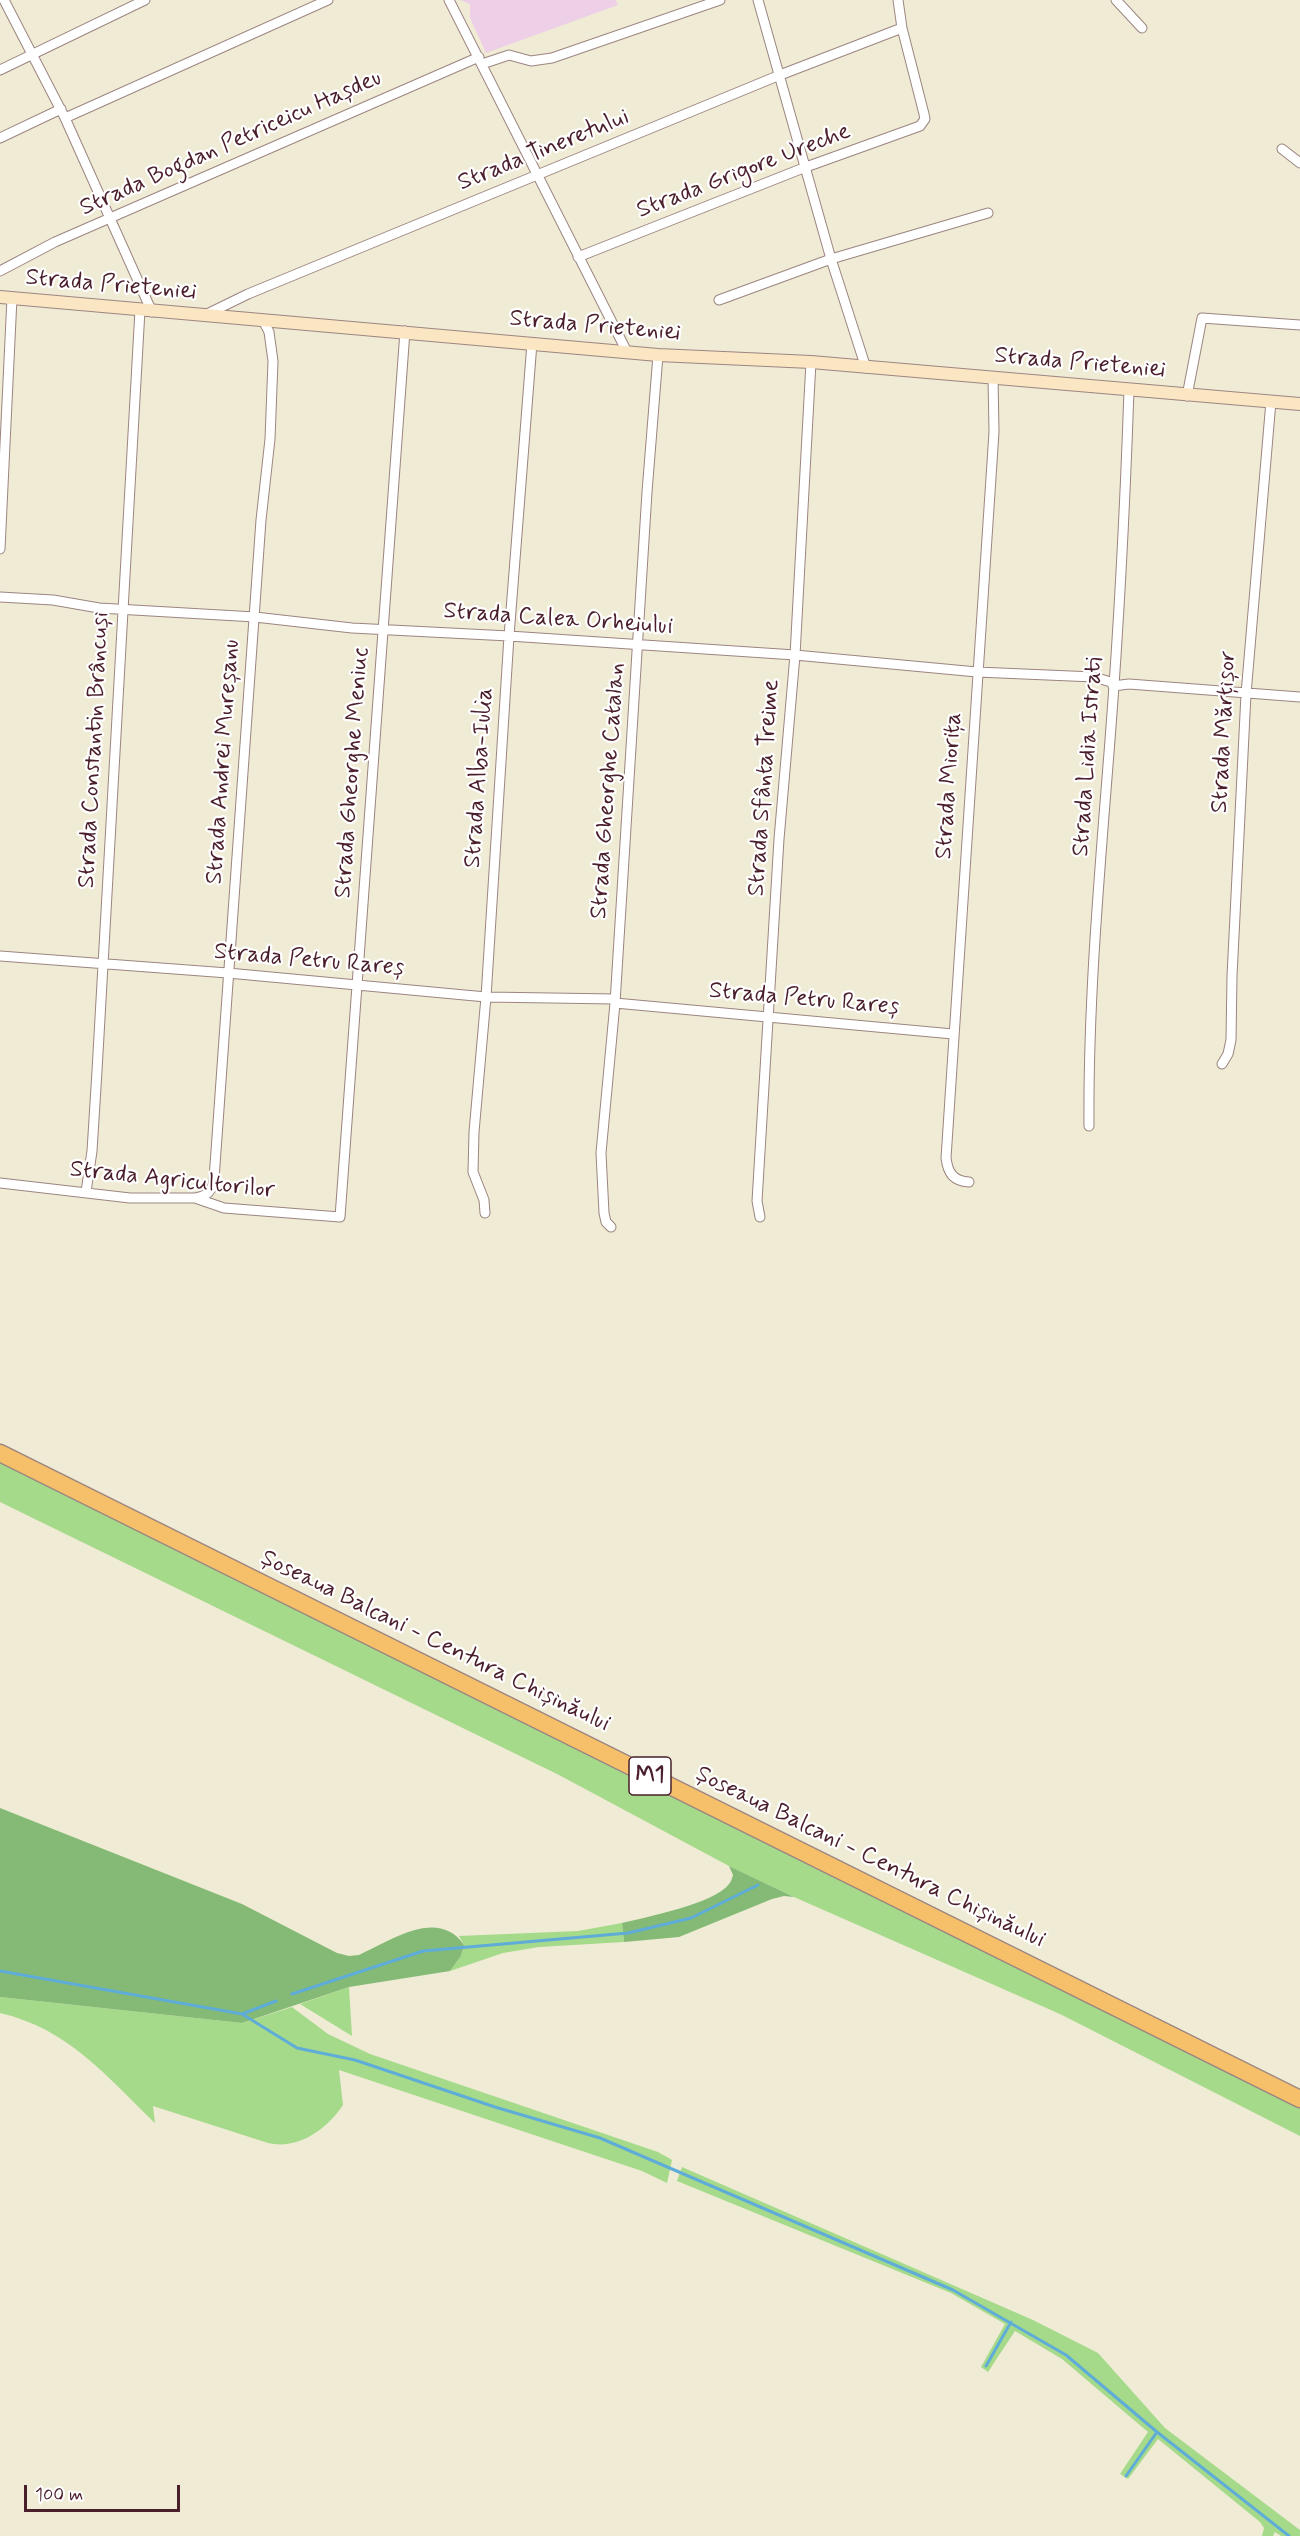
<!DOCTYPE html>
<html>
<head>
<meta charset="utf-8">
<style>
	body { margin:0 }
	#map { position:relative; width:1300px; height:2536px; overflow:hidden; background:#efebd4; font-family:Mynerve,sans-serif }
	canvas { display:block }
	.scale { position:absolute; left:24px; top:2485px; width:156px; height:27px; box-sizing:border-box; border:3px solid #4a1f2b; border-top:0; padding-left:8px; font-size:18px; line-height:21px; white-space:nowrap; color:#4a1f2b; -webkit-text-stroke:4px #fff; paint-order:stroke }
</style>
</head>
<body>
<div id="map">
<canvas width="1300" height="2536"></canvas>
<div class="scale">100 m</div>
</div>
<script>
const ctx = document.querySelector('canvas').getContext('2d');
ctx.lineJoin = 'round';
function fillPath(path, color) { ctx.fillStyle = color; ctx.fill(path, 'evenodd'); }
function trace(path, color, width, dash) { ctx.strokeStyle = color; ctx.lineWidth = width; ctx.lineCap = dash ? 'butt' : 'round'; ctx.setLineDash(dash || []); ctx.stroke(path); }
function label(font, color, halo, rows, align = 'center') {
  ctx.font = font + ' Mynerve,sans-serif'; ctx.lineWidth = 4.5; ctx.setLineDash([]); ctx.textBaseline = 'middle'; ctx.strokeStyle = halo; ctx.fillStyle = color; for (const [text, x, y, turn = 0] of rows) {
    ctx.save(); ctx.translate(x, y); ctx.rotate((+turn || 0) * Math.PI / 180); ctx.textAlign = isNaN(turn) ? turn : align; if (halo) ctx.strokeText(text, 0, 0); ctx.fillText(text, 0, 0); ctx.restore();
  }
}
fillPath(new Path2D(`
	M460,0h156l2,5 -132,48 -16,-35v-14z`), '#edd0e8');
fillPath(new Path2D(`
	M0,1459l1300,646v31l-240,-122 -266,-117 -65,-31 -170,-91 -559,-273z
	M622,1923l2,19 -85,5 -36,6 -53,18 11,-15 3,-11 -5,-9 119,-5z
	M349,1987l3,49 -52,-32z
	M0,1997l242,26 50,-16 36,27 42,20 288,98 14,8 -5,23 -25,-12 -303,-101 4,35c-17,25 -45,45 -75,38l-115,-37 2,17c-49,-47 -86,-94 -155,-110z
	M682,2167l351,153 65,33 67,75 135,102v6h-19l-6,-4 -2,4h-11l2,-8 -4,-6 -102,-83 -30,40 -8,-5 28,-42 -86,-73 -47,-28 -27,41 -7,-5 24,-43 -54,-31 -274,-112z`), '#a5da8a');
fillPath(new Path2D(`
	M0,1808l242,96 95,49 12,3 10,-1c31,-14 79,-48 105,-10l-3,11 -11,15 -101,16 -107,36 -242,-26z
	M729,1866l65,31 -10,-1 -12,3 -93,38 -55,5 -2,-19c24,-6 92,-19 107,-39 2,-2 3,-6 4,-9z`), '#84ba76');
trace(new Path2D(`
	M0,1971l242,43 55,34 58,12 140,47 105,31 353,152 113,65 91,77 132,104
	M292,1994l131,-43 205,-18 63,-15 67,-33
	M242,2014l34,-13
	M986,2366l25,-44
	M1126,2476l31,-44`), '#5eacd7', 3);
const street = new Path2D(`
	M4,0l61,118 87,194
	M449,0l178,352
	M758,0l73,259 35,109
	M1116,0l26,28
	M482,64l27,-9 22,6 21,-3 168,-58
	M0,70l145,-70
	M65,118l263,-118
	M0,138l61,-29
	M1282,149l18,14
	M578,257l228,-90 114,-41 5,-7 -1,-5 -22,-86 -4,-28
	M0,271l55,-29 424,-185
	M719,300l112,-41 157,-46
	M205,315l43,-21 532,-219 122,-47
	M1187,396l15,-78 98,7
	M0,549l12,-251
	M0,597l53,3 46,8 156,9 97,11 157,8 286,19 182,17 117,5 20,6
	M1113,686l16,-2 171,13
	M0,956l228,17 258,24 129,2
	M615,1003l338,31
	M1222,1064l6,-10 3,-14 1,-64 14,-282 25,-293
	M1089,1126c-1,-128 11,-258 21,-386 9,-116 15,-233 19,-350
	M969,1182c-15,-1 -21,-8 -23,-24l48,-726 -1,-55
	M0,1183l130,15h65l29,10 116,9 65,-886
	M86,1192l6,-41 5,-80 43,-761
	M195,1198c12,-2 18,-7 19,-19l47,-659 9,-81 3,-78 -4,-29 -6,-12
	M485,1213l-1,-13 -11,-28 1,-40 12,-135 23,-361 23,-293
	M760,1217l-3,-16 22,-362 16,-184 16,-293
	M611,1227l-5,-5 -2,-9 -3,-60 14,-150 32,-511 11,-137`);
const secondary = new Path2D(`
	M0,297l658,58 153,7 489,42`);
const highway = new Path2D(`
	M0,1453l1300,646`);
trace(street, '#9c8580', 11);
trace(secondary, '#9c8580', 14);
trace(highway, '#9c8580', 19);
trace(street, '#fff', 9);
trace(secondary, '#fbe6c4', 12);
trace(highway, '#f6c06b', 16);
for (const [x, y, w] of [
	[650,1776,42]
]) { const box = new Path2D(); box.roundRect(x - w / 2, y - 19, w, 38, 4.5); ctx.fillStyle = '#fff'; ctx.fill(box); trace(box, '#4a1f2b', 1.5); }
label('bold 22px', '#4a1f2b', null, [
	["M1",650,1776]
]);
label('24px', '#4a1f2b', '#fff', [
	["Strada Bogdan Petriceicu Hașdeu",231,144,-24],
	["Strada Tineretului",544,151,-22],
	["Strada Grigore Ureche",744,172,-21],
	["Strada Prieteniei",111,286,5],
	["Strada Prieteniei",595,327,5],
	["Strada Prieteniei",1080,364,5],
	["Strada Calea Orheiului",558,620,4],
	["Strada Mărțișor",1225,732,-87],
	["Strada Constantin Brâncuși",95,750,-87],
	["Strada Lidia Istrati",1089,757,-86],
	["Strada Andrei Mureșanu",224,762,-86],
	["Strada Gheorghe Meniuc",353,773,-86],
	["Strada Alba-Iulia",480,778,-86],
	["Strada Miorița",950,786,-86],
	["Strada Sfânta Treime",765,788,-86],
	["Strada Gheorghe Catalan",609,791,-86],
	["Strada Petru Rareș",309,961,5],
	["Strada Petru Rareș",804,1000,5],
	["Strada Agricultorilor",172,1181,6],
	["Șoseaua Balcani - Centura Chișinăului",435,1642,26],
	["Șoseaua Balcani - Centura Chișinăului",870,1858,26]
]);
</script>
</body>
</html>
